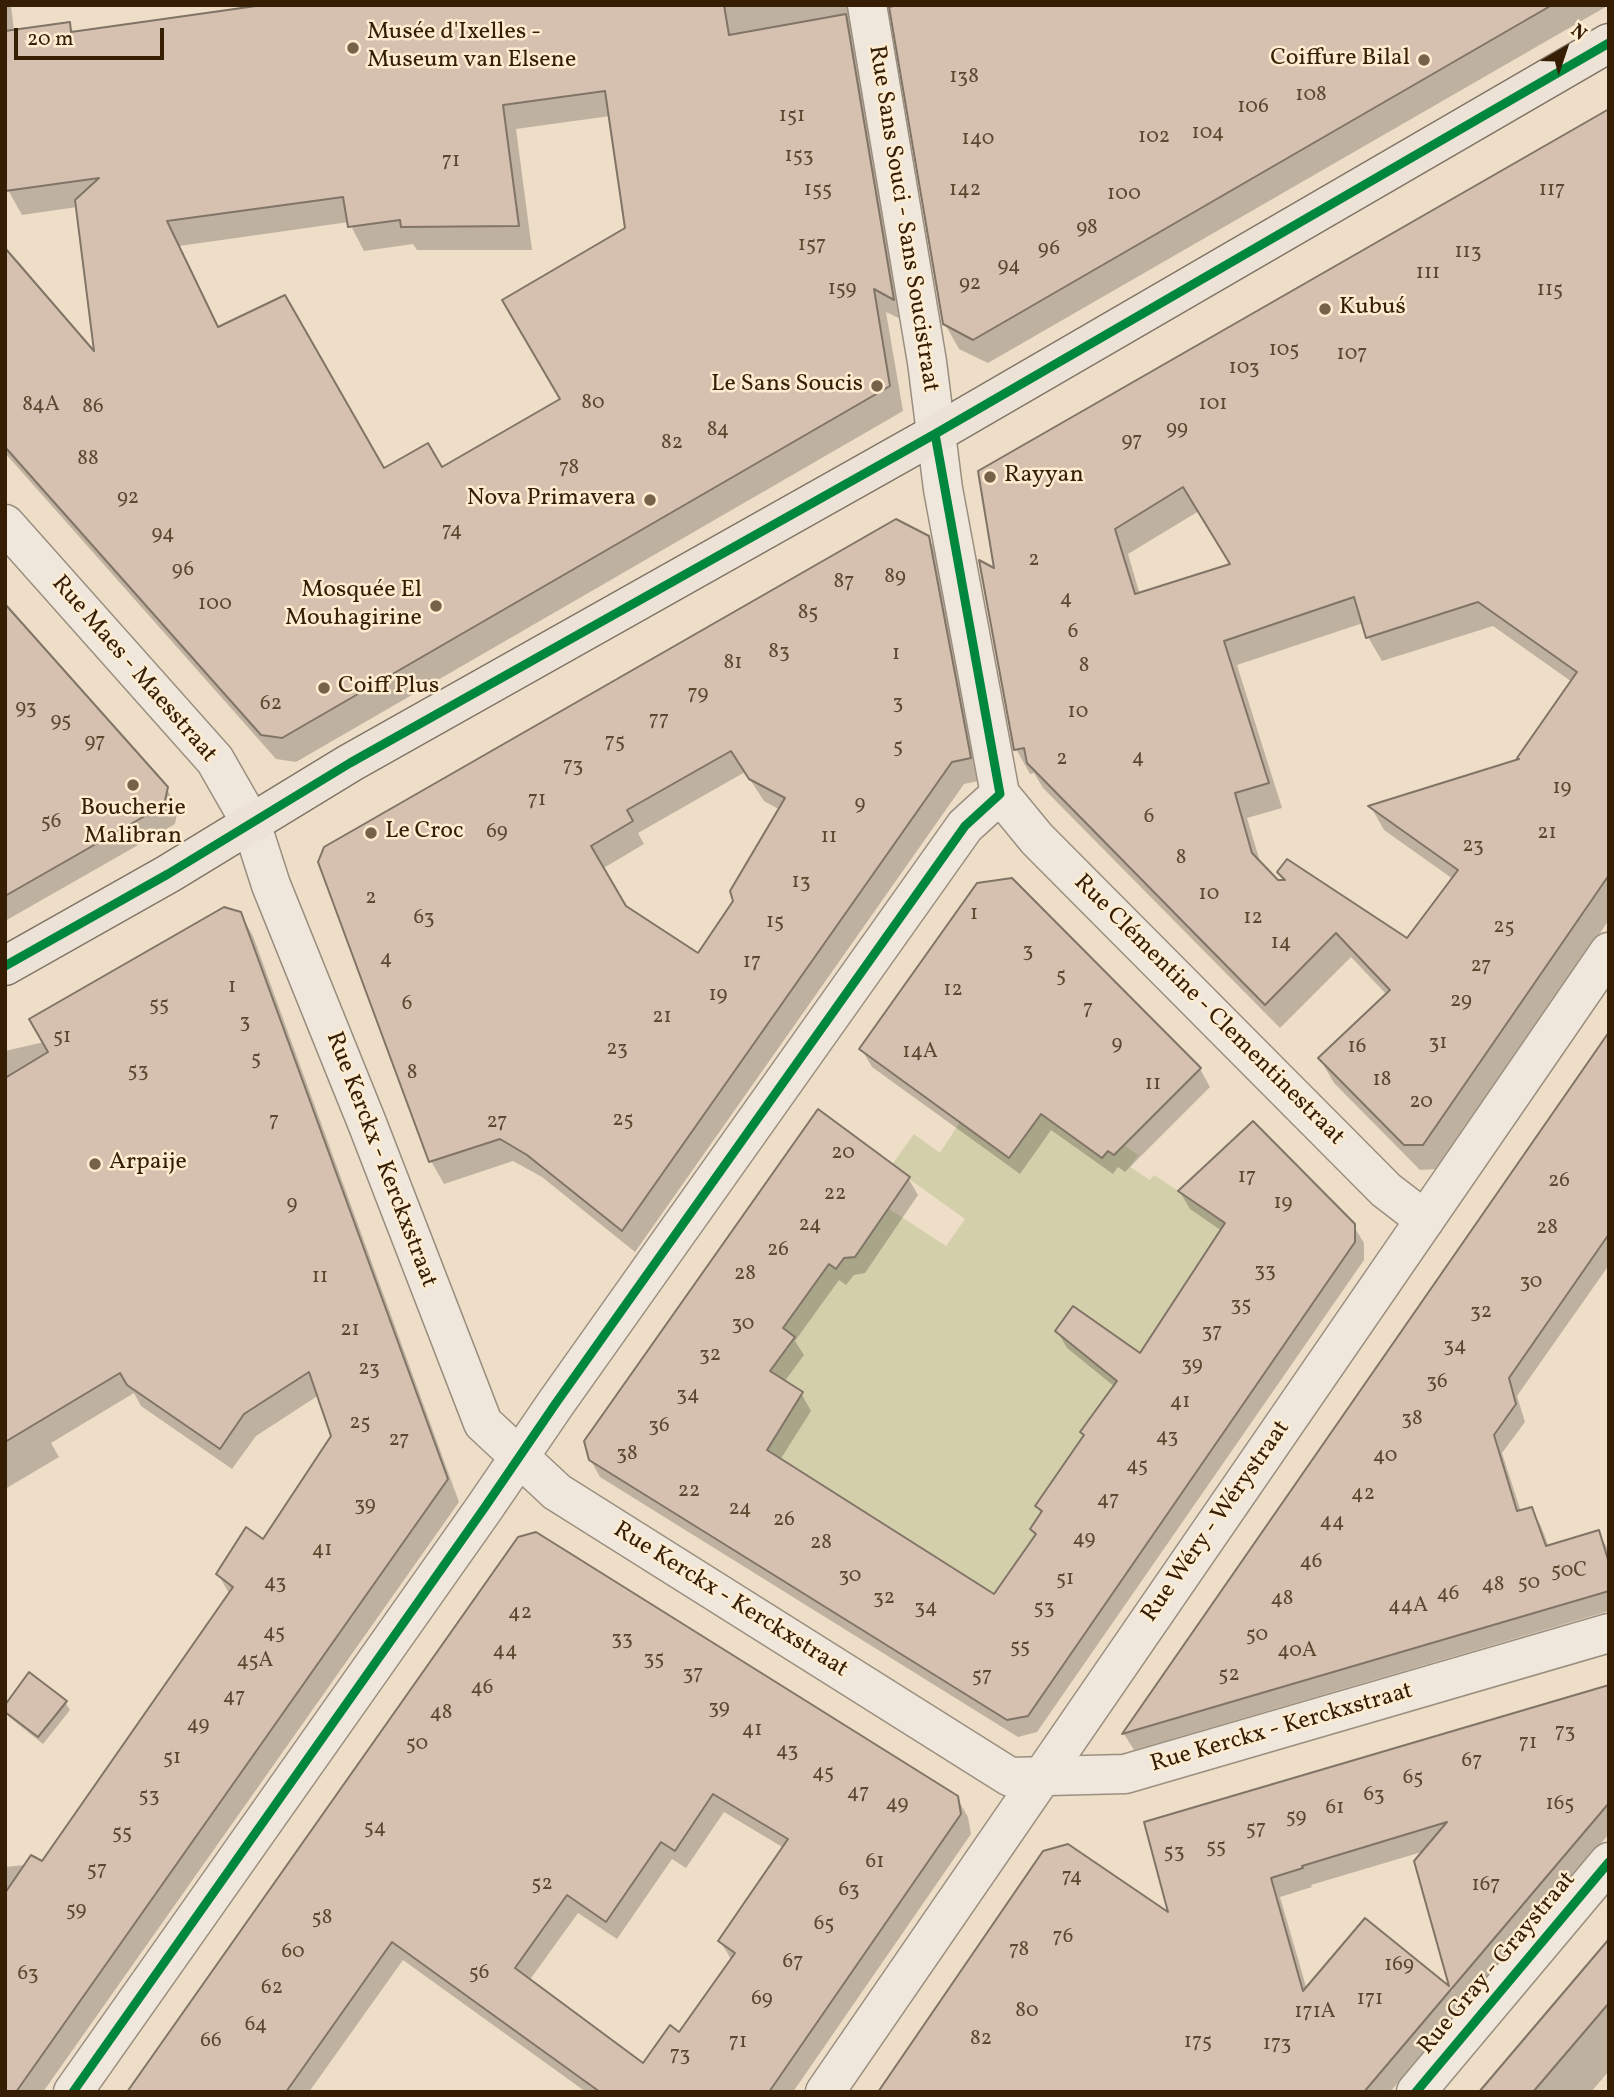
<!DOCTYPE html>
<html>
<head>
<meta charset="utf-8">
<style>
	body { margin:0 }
	#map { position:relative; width:1614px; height:2097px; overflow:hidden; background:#eedec8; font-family:Vollkorn,serif }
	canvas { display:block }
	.frame { position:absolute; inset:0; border:7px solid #361e05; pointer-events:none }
	.north { position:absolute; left:1530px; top:14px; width:70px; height:70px; -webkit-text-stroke:5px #feecd1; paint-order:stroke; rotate:39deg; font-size:19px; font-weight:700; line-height:28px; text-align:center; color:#361e05 }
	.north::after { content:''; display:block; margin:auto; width:24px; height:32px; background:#361e05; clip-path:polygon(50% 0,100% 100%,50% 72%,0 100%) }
	.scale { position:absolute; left:14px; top:28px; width:150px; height:32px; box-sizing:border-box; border:4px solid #361e05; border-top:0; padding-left:9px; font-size:21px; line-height:24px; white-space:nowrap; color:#361e05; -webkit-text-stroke:5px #feecd1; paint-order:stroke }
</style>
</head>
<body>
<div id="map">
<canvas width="1614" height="2097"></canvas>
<div class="frame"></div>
<div class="north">N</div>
<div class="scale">20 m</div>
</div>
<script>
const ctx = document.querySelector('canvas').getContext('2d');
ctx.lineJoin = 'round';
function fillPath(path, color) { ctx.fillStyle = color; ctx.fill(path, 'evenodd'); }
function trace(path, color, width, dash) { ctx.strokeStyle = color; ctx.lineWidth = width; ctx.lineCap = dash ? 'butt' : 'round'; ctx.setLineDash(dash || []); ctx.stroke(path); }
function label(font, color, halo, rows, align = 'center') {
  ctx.font = font + ' Vollkorn,serif'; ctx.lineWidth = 5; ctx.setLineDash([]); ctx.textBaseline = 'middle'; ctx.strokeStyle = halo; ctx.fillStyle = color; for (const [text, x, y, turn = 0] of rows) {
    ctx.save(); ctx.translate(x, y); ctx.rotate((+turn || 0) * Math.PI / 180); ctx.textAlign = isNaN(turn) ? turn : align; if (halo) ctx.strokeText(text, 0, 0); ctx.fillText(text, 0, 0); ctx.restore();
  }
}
fillPath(new Path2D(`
	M1057,1090l23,52 22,16 14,-19 22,16 -8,12 20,13 4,-5 72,47 -12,17 17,11 -90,104 -10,-7 -20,29 6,5 -25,60 -18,9 -39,56 7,5 -12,18 6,5 -24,34 -1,49 -41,-39 -177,-112 -102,-14 111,-60 -45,-31 38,-24 -33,-24 67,-49 7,5 44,-66 66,43 19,-27 -74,-53 23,-32 26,19 20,-31 49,36z`), '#d3cfaa');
fillPath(new Path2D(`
	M5,5h6l3,26 55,-7 5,9 201,-28h1334l-621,358 -29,-14 -14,-25 -56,-316 -12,-1 30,315 -21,-10 17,99 -607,351 -20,-3 -271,-306v-166l19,21 -7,-48 80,97 -20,-150 -55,8 -14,-25 -3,-22zM610,116l17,112 -65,172 -121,70h-57l-165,-142 -40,-82 170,-24 15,29 49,-7 4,6h115l-16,-121z
	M1609,111v809l-172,249 -17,1 -86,-87 -14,-24 67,-64 -36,-38 -71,71 -237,-240 -9,-15 -4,1 -14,-25 -19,-178zM1199,511l33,54 -92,30 -12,-41zM1363,623l5,14 14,24 111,-35 79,56 -51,78 -150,47 13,23 69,49 -45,61 -129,-68 6,9h-7l-17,-16 -14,-47 35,-10 -45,-143z
	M928,537l13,23 42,220 -19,4 -329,468 -93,-75 -29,-16 -69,23 -13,-23 -111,-299zM745,772l19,29 16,9 -45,91 -36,55 -75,-49 -22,-38 42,-25 -6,-11z
	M5,607l161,181 12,20 -3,16 -170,97z
	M240,913l13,23 206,566 -416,590h-38v-225l38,-4 187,-268 -12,-21 46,-33 69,-105 -14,-41 -63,41 -24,33 -91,-63 -7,-13 -83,50 8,14 -54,32v-438l39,-9z
	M1609,1035v230l-92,131 8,26 -23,31 19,59 10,-3 10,17 8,21 49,-15 11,19v60l-475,139 -10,-16z
	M862,1050l338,19 10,18 -85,85 -7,-5 -5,7 -62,-44 -31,44 -148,-107z
	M908,1178l10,17 -53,78 -11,2 -8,10 -7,-5 -44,61 9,14 -20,27 17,11 10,18 -31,49 215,136 41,-60 -4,-7 10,-14 -5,-9 48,-69 -3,-5 33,-45 -48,-39 -10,-17 83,24 82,-124 -32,-22 -10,-17 173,33 11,18v17l-327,472 -19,5 -418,-260 -10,-18z
	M519,1538l438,260 11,19 3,17 -178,258h-207l-183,-132 -94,132h-181zM724,1812l60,36 -64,93 11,18 -52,76 -35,30 -115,-84 49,-68 39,26 55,-80 14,9z
	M1609,1687v147l-219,258h-510l291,-175zM1425,1851l-9,10 37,130 -87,-71 -59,70 -27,-93 32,-10 -1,-2z
	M65,1702l5,8 -27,34 -34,-27 -4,-6z
	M1609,1941v130l-18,21h-109z`), '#0003');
const building = new Path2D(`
	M263,5h461l5,30 117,-21 48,286 -20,-11 16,97 -608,352 -21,-3 -256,-288v-199l89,103 -19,-151 24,-22 -94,13v-160l65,-9 1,10zM605,91l20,137 -123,72 58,99 -118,68 -14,-24 -44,25 -99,-173 -67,32 -51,-106 176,-24 5,30 52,-7 1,7 118,-1 -16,-121z
	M898,5h654l-579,335 -30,-16 -54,-317z
	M1609,109v766l-186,270h-19l-86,-87 72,-68 -54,-57 -71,72 -238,-242 -3,-15 -10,2 -35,-190 15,8 -16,-97zM1183,487l47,77 -95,30 -20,-65zM1354,597l12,41 112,-36 99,70 -60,86 2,1 -151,47 90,64 -51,68 -120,-79 -10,13 8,8h-7l-26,-27 -17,-60 34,-10 -45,-142z
	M896,519l33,17 42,222 -19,4 -330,469 -95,-76 -27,-16 -71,23 -111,-300 6,-15zM731,751l18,28 36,19 -55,93 3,10 -35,52 -72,-47 -35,-60 42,-25 -6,-11z
	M5,604l163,183 -4,18 -159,91z
	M1012,878l189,190 -87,87 -6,-4 -6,7 -61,-44 -32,44 -150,-109 118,-166z
	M224,907l17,5 207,567 -432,613h-11v-199l26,-38 11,6 191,-274 -17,-13 30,-47 17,12 68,-103 -22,-64 -65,42 -24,35 -93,-64 -7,-12 -115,69v-364l43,-26 -19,-33z
	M1609,1032v202l-100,144 7,26 -22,31 23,76 15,-4 14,39 53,-16 10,33v28l-487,143z
	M818,1109l92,68 -55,80 -11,1 -8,11 -7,-5 -46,64 12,9 -25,34 33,21 -36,58 227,144 42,-60 -6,-5 12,-18 -7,-5 49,-71 -4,-3 37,-51 -62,-50 18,-25 67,47 85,-130 -47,-32 75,-70 102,103v18l-327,474 -21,4 -418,-260 -5,-19z
	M536,1532l422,264 3,18 -192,278h-169l-208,-150 -106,150h-159l391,-555zM713,1794l75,45 -70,102 17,12 -56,79 -9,-7 -27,38 -128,-95 52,-73 39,27 55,-80 14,9z
	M29,1672l38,29 -29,36 -33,-25v-7z
	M1609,1685v118l-245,289h-486l165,-241 25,-7 100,68 -24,-90zM1447,1822l-33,39 35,125 -84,-68 -62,73 -32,-113 32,-10 -1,-2z
	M1609,1939v64l-76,89h-54z`);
fillPath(building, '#d6c1b0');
trace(building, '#807466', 2);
const minor = new Path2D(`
	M867,5l60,357 16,127 57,305
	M5,524l210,236 36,63 20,62 96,238 116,300 74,69 453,285 115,-3 484,-141
	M1000,794l37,45 349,351 39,30
	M73,2092l412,-585 71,-104 409,-577 35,-32
	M825,2092l784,-1140
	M1416,2092l193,-230`);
const major = new Path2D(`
	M5,966l163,-92 182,-111 585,-329 674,-391`);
trace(minor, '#9a8f7f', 41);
trace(major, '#807466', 41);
trace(minor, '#efe7dc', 38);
trace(major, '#ece3d6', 38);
trace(new Path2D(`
	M5,966l163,-92 182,-111 585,-329 674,-391
	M73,2092l412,-585 71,-104 409,-577 35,-32 -65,-360
	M1416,2092l193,-230`), '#00873e', 9);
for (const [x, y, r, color] of [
	[353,48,7,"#766149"],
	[1424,60,7,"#766149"],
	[1325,309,7,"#766149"],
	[877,386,7,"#766149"],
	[990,477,7,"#766149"],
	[650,500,7,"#766149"],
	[436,606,7,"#766149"],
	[324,688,7,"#766149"],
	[133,785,7,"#766149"],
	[371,833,7,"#766149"],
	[95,1164,7,"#766149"]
]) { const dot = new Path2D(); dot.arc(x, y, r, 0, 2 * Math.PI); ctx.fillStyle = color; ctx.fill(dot); trace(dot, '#feecd1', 2.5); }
label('21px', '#5e4730', null, [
	["138",964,78],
	["108",1311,96],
	["106",1253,108],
	["151",792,117],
	["104",1208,134],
	["102",1154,138],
	["140",978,140],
	["153",799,157],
	["71",451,162],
	["155",818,191],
	["142",965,191],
	["117",1552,191],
	["100",1124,195],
	["98",1087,229],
	["157",812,246],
	["96",1049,250],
	["113",1468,253],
	["94",1009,267],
	["111",1428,274],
	["92",970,285],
	["159",842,290],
	["115",1550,291],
	["105",1284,351],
	["107",1352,355],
	["103",1244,369],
	["80",593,404],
	["101",1213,405],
	["84A",41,406],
	["86",93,408],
	["99",1177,430],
	["84",718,431],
	["97",1132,442],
	["82",672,444],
	["88",88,460],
	["78",569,469],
	["92",128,499],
	["74",452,532],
	["94",163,535],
	["2",1034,561],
	["96",183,571],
	["89",895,578],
	["87",844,583],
	["4",1066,600],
	["100",215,605],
	["85",808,614],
	["6",1073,633],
	["83",779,653],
	["1",896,655],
	["81",733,664],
	["8",1084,667],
	["79",698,695],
	["3",898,704],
	["62",271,705],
	["93",26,709],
	["10",1078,713],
	["77",659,721],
	["95",61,722],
	["97",95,743],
	["75",615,743],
	["5",898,748],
	["4",1138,759],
	["2",1062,760],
	["73",573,767],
	["19",1562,789],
	["71",537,801],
	["9",860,805],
	["6",1149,818],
	["56",51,823],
	["69",497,833],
	["21",1547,834],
	["11",829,838],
	["23",1473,847],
	["8",1181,859],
	["13",801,883],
	["10",1209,895],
	["2",371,899],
	["1",974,915],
	["63",424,919],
	["12",1253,919],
	["15",775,923],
	["25",1504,928],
	["14",1281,944],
	["3",1028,952],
	["4",386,960],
	["17",752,963],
	["27",1481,967],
	["5",1061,977],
	["1",232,988],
	["12",953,991],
	["19",718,996],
	["29",1461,1002],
	["6",407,1005],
	["55",159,1006],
	["7",1088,1010],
	["21",662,1018],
	["3",245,1023],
	["51",62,1038],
	["31",1438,1044],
	["9",1117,1045],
	["16",1357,1048],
	["23",617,1050],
	["14A",920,1053],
	["5",256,1060],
	["53",138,1072],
	["8",412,1074],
	["18",1382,1081],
	["11",1153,1085],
	["20",1421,1103],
	["25",623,1121],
	["7",274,1122],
	["27",497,1123],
	["20",843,1154],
	["17",1247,1178],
	["26",1559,1182],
	["22",835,1195],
	["19",1283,1204],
	["9",292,1205],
	["24",810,1226],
	["28",1547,1229],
	["26",778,1251],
	["33",1265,1272],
	["28",745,1275],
	["11",320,1278],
	["30",1531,1283],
	["35",1241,1306],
	["32",1481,1313],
	["30",743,1325],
	["21",350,1331],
	["37",1212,1333],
	["34",1455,1347],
	["32",710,1356],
	["39",1192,1366],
	["23",369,1370],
	["36",1437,1383],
	["34",688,1396],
	["41",1180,1403],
	["38",1412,1420],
	["25",360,1424],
	["36",659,1427],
	["43",1167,1438],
	["27",399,1441],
	["38",627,1455],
	["40",1385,1457],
	["45",1137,1467],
	["22",689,1492],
	["42",1363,1495],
	["47",1108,1501],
	["39",365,1506],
	["24",740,1510],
	["26",784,1521],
	["44",1332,1523],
	["49",1084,1540],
	["28",821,1544],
	["41",322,1551],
	["46",1311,1563],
	["50C",1569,1572],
	["30",850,1577],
	["51",1065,1580],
	["43",275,1584],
	["50",1529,1584],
	["48",1493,1586],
	["46",1448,1595],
	["32",884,1599],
	["48",1282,1600],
	["44A",1408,1607],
	["34",926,1609],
	["53",1044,1609],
	["42",520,1614],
	["45",274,1634],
	["50",1257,1636],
	["33",622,1640],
	["55",1020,1648],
	["44",505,1652],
	["40A",1297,1652],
	["35",654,1660],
	["45A",255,1662],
	["37",693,1675],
	["52",1229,1676],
	["57",982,1677],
	["46",482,1689],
	["47",234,1698],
	["39",719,1709],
	["48",441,1714],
	["49",198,1726],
	["41",752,1731],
	["73",1565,1733],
	["71",1528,1744],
	["50",417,1745],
	["43",787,1752],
	["51",172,1759],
	["67",1472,1762],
	["45",823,1774],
	["65",1413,1779],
	["47",858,1794],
	["63",1374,1796],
	["53",149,1797],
	["49",897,1805],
	["165",1560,1805],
	["61",1335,1809],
	["59",1296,1818],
	["54",375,1829],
	["57",1256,1830],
	["55",122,1834],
	["55",1216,1848],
	["53",1174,1853],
	["61",875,1863],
	["57",97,1871],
	["74",1072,1878],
	["52",542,1885],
	["167",1486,1886],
	["63",849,1891],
	["59",76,1911],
	["58",322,1919],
	["65",824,1925],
	["76",1063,1938],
	["78",1019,1951],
	["60",293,1953],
	["67",793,1963],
	["169",1399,1966],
	["56",479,1974],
	["63",28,1975],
	["62",272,1989],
	["69",762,2000],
	["171",1370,2000],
	["80",1027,2012],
	["171A",1315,2013],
	["64",256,2026],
	["82",981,2040],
	["66",211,2042],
	["71",738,2043],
	["175",1198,2043],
	["173",1277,2045],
	["73",680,2056]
]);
label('24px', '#361e05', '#feecd1', [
	["Musée d'Ixelles -",367,34],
	["Museum van Elsene",367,62],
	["Coiffure Bilal",1410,60,"right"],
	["Kubuś",1339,309],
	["Le Sans Soucis",863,386,"right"],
	["Rayyan",1004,477],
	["Nova Primavera",636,500,"right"],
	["Mosquée El",422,592,"right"],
	["Mouhagirine",422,620,"right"],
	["Coiff Plus",338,688],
	["Boucherie",133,810,"center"],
	["Malibran",133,838,"center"],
	["Le Croc",385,833],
	["Arpaije",109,1164]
], 'left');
label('24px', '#361e05', '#feecd1', [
	["Rue Sans Souci - Sans Soucistraat",902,219,81],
	["Rue Maes - Maesstraat",133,670,49],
	["Rue Clémentine - Clementinestraat",1208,1011,45],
	["Rue Kerckx - Kerckxstraat",380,1160,69],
	["Rue Wéry - Wérystraat",1217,1522,-55],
	["Rue Kerckx - Kerckxstraat",730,1601,32],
	["Rue Kerckx - Kerckxstraat",1282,1729,-16],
	["Rue Gray - Graystraat",1498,1964,-50]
]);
</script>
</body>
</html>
